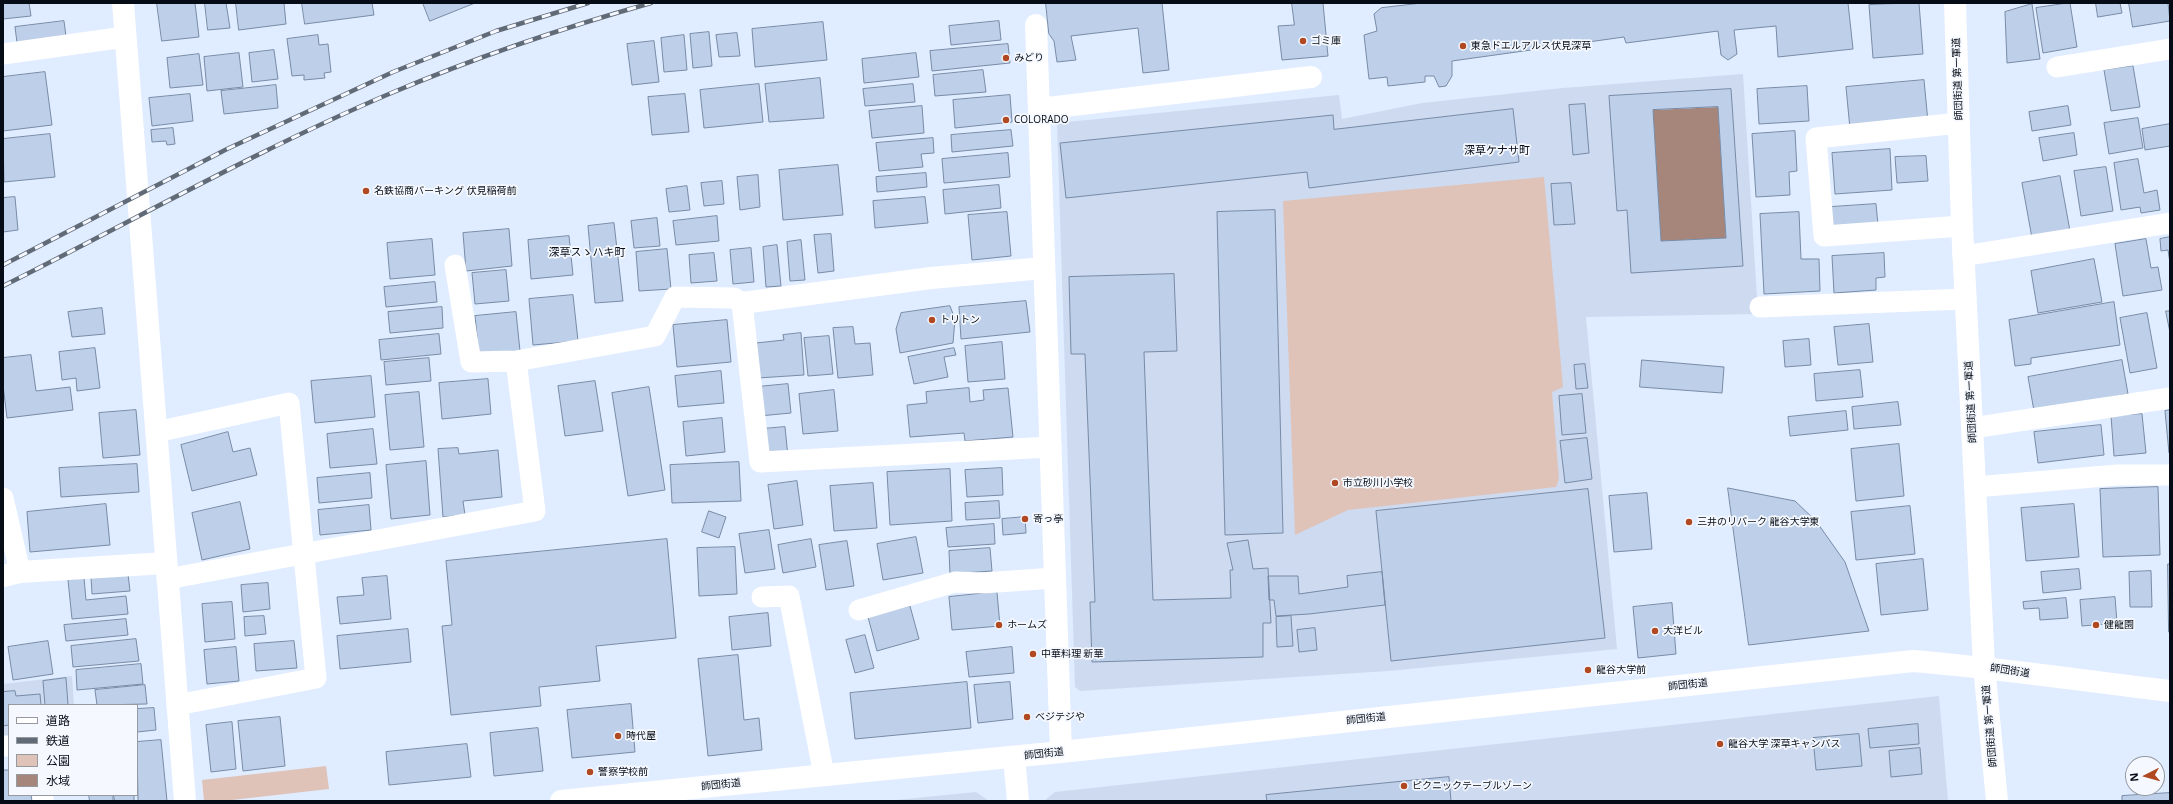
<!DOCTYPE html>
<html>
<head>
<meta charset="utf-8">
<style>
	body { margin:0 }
	#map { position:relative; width:2173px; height:804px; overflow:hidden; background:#e0ecff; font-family:"Open Sans","Noto Sans JP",sans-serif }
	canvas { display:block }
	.frame { position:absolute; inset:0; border:4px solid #060c15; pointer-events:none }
	.legend { position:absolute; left:8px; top:704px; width:130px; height:92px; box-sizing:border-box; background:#f5f9ff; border:1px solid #959aa1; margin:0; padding:5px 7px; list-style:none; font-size:12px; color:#060c15 }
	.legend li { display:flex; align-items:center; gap:8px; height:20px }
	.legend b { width:20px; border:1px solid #959aa1 }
	.north { position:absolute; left:2125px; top:756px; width:40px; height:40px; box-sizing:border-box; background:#f5f9ff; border:1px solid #959aa1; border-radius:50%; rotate:264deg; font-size:11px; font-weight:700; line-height:16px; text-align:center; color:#060c15 }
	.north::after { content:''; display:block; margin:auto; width:14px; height:18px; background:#b04922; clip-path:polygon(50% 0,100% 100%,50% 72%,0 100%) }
</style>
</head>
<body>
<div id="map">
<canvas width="2173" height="804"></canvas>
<div class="frame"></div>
<ul class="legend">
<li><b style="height:5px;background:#fff"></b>道路</li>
<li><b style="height:5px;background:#616a77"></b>鉄道</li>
<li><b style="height:11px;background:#dfc3b9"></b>公園</li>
<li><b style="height:11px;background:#a6867b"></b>水域</li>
</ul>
<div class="north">N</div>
</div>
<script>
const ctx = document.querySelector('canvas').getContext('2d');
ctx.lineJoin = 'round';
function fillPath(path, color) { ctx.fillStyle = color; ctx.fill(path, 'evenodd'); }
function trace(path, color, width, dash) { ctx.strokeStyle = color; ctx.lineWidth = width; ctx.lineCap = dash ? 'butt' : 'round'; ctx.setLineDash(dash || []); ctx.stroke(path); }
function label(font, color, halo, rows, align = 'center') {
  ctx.font = font + ' "Open Sans","Noto Sans JP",sans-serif'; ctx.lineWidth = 3.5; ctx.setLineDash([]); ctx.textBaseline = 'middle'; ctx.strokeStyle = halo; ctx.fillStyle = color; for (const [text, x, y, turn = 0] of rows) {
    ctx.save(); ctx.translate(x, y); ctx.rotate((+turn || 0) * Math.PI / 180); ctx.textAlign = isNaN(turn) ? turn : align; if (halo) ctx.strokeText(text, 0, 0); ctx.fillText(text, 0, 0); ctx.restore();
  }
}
fillPath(new Path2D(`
	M1743,74l15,240 -172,3 31,332 -229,22 -308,20 -5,-4 -18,-564 282,-28 3,24 80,-16 141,-15z
	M72,676l2,29h-65v36h-6v-57z
	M1939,696l9,105h-904l11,-9z
	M976,792l13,9h-103z`), '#cddaf0');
fillPath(new Path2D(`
	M1544,177l19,210 -11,5 7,87 -3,8 -208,23 -53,25 -12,-334z
	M326,766l3,23 -106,12h-19l-2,-21z`), '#dfc3b9');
fillPath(new Path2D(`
	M1718,107l8,131 -65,3 -8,-131z`), '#a6867b');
const building = new Path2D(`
	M3,3h26l2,13 -28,3z
	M157,3h38l4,34 -37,4z
	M205,3h21l4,25 -22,2z
	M236,3h48l2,21 -47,6z
	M302,3h70l2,12 -69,9z
	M423,3h52l-45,18z
	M1046,3h116l7,67 -26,3 -5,-45 -67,8 5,24 -19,2 -3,-21 -5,-7z
	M1292,3h31l5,53 -46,4 -4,-34 16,-1z
	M1422,3h426l5,46 -75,8 -2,-31 -42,4 3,24 -9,6 -7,-5 -3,-24 -92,12 -2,-6 -172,24v15l-6,10 -7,1 -5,-11h-9v6l-37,4 -1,-9 -18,2 -5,-44 13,-4 -3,-17 7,-6z
	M1919,3l4,51 -50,4 -4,-53z
	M2070,3l7,44 -34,6 -7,-45z
	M2096,3h24l2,10 -24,4z
	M2129,3h39l2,18 -37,6z
	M2032,4l8,55 -33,4 -2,-51z
	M64,21l3,23 -49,6 -3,-23z
	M999,21l2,19 -50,5 -2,-19z
	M823,22l4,38 -72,7 -3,-38z
	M709,32l3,34 -19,2 -3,-34z
	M737,33l3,23 -21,1 -3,-22z
	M318,35l1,10 9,-1 3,28 -7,1 1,5 -21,2v-5l-12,1 -5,-37z
	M684,35l3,35 -23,2 -3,-34z
	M654,41l5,41 -27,3 -5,-41z
	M1008,44l2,19 -78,8 -2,-20z
	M274,50l4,29 -26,3 -3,-29z
	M239,53l4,34 -36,4 -3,-34z
	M916,53l3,24 -55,6 -2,-24z
	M199,54l4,31 -33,3 -3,-30z
	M2133,66l7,41 -29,4 -7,-41z
	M983,70l3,22 -51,4 -2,-21z
	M45,72l7,53 -49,6v-54z
	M820,78l4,40 -55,4 -4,-38z
	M1924,80l4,42 -78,7 -4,-42z
	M759,84l4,38 -59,6 -4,-38z
	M913,84l2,18 -50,4 -2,-17z
	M276,85l2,23 -54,6 -3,-23z
	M1807,86l2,35 -50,3 -2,-35z
	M1731,89l12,177 -112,7 -4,-63 -10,1 -8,-115zM1718,107l8,131 -65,3 -8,-131z
	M190,94l3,27 -41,5 -3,-28z
	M685,94l4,38 -37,3 -4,-38z
	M1010,95l2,27 -57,6 -2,-28z
	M1585,104l4,49 -16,2 -4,-50z
	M922,106l2,27 -52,5 -3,-27z
	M2068,106l3,19 -39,6 -3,-19z
	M1513,109l6,53 -210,26 -2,-16 -241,26 -6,-55 273,-28 1,14z
	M2138,118l5,30 -34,6 -5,-31z
	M2170,124v22l-25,4 -3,-21z
	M173,128l2,16 -8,1 -1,-4 -14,1 -1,-12z
	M1011,130l2,16 -61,6 -1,-17z
	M1795,131l2,40 -8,1 1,23 -34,2 -4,-63z
	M2074,133l3,22 -34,6 -4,-23z
	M50,134l5,43 -51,5 -1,-43z
	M933,138l1,15 -13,1 2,13 -44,4 -3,-28z
	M1890,149l2,41 -57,4 -3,-41z
	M1008,153l2,24 -66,6 -2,-24z
	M1926,156l2,25 -31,2 -2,-26z
	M2138,159l6,34 13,-3 3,20 -19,3 -1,-6 -19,3 -7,-47z
	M838,165l5,50 -60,5 -4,-50z
	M2106,167l7,44 -32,5 -7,-45z
	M926,173l1,14 -50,5 -1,-15z
	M758,175l2,32 -20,3 -3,-33z
	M2060,176l10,55 -38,7 -10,-55z
	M722,181l2,23 -20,2 -3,-23z
	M1571,183l4,41 -21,1 -3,-41z
	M999,185l2,23 -56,6 -2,-24z
	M687,186l3,24 -21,2 -3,-23z
	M15,197l3,33 -15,2v-34z
	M925,197l3,26 -53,5 -2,-27z
	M1876,204l2,21 -46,2 -1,-20z
	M1275,210l8,323 -58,2 -8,-323z
	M1007,212l4,44 -39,4 -4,-45z
	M1799,212l2,47h18l1,32 -56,3 -4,-80z
	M717,216l2,25 -43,4 -3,-24z
	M657,218l3,28 -26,2 -3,-27z
	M614,223l9,78 -28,2 -7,-77z
	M509,229l3,37 -46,5 -3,-38z
	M831,234l3,37 -16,2 -4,-38z
	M569,236l4,39 -42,4 -3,-39z
	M2170,237v26l-2,-13 -7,1 -1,-12z
	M432,239l3,36 -45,4 -3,-36z
	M2146,239l5,29 7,-1 4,23 -39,6 -8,-52z
	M801,240l4,40 -15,1 -3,-39z
	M777,245l4,41 -15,1 -3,-40z
	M751,248l3,34 -21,2 -3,-34z
	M667,249l4,40 -32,2 -3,-39z
	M714,253l3,28 -26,2 -2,-28z
	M1884,253l1,24 -9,1v12l-42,3 -2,-37z
	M2094,259l8,43 -64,11 -7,-42z
	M506,270l3,31 -34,3 -3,-31z
	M1174,274l3,77 -33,1 9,248 78,-2 -1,-28h3l-6,-27 21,-3 5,29 15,-1 3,55h-8v34l-171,5 -2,-60h5l-10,-248h-14l-2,-77z
	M435,282l2,20 -51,5 -2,-20z
	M573,295l5,46 -45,4 -4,-46z
	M1026,301l4,31 -69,7 -2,-32z
	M2114,302l6,43 -89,13v6l-16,2 -6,-46z
	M950,306l5,13 -2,24 -53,10 -4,-24 5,-16z
	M442,307l1,21 -53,5 -2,-21z
	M102,308l3,26 -33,3 -4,-25z
	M2166,311h4v21z
	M516,312l4,39 -41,4 -4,-39z
	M2147,313l10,55 -27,5 -10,-55z
	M727,320l4,42 -54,5 -4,-42z
	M1869,324l4,38 -35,3 -4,-38z
	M853,327l2,17 15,-1 3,32 -35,3 -5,-50z
	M801,333l3,42 -46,3 -2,-35 28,-3 -1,-5z
	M439,334l2,20 -60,6 -2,-20z
	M829,336l4,38 -25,2 -4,-38z
	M1809,339l2,26 -26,2 -2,-26z
	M1002,342l3,37 -37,3 -3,-36z
	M95,348l5,40 -23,3 -1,-13 -14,2 -3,-28z
	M954,348l2,7 -12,2 4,20 -34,7 -6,-27z
	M31,355l5,36 34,-4 3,23 -66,8 -4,-33v-27z
	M429,358l2,23 -45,4 -2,-23z
	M1642,360l82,7 -2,26 -82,-6z
	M2122,360l6,34 -94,17 -6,-34z
	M1585,364l3,24 -12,1 -2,-24z
	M1860,370l3,27 -47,4 -2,-27z
	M721,371l3,32 -46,4 -3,-31z
	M371,376l4,41 -60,6 -4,-42z
	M488,379l3,35 -49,5 -3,-36z
	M595,381l8,50 -38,5 -7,-50z
	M788,384l3,29 -32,3 -2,-29z
	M649,387l16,103 -37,6 -16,-103z
	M969,388l1,14 14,-2 -1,-10 25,-2 5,49 -48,4 -1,-8 -54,4 -3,-32 20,-2 -1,-11z
	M834,390l4,41 -35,3 -4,-40z
	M419,392l5,55 -34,3 -5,-55z
	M1582,394l4,39 -24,2 -3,-39z
	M1898,402l3,23 -47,4 -2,-22z
	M136,410l4,45 -37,3 -4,-45z
	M2170,410v43h-1l-4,-42z
	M1846,411l2,19 -58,6 -2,-19z
	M2142,414l4,39 -32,3 -3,-40z
	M722,418l3,34 -39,4 -3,-34z
	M2101,425l3,30 -66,8 -4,-31z
	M785,427l3,30 -24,1 -2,-29z
	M373,429l4,35 -47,4 -3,-34z
	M228,432l5,20 17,-4 7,27 -65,16 -11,-46z
	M1587,438l5,41 -27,4 -5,-42z
	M1899,444l5,52 -48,5 -5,-52z
	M458,448l1,6 39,-4 4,47 -39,4 2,14 -22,2 -5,-68z
	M426,461l4,54 -39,4 -5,-54z
	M739,462l2,39 -69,2 -2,-38z
	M137,464l2,28 -78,5 -2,-29z
	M1002,468l1,27 -36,2 -2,-27z
	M950,469l2,52 -62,4 -3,-53z
	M370,473l2,25 -53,5 -2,-25z
	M797,481l6,44 -29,4 -6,-44z
	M873,483l4,45 -43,3 -4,-45z
	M2158,487l2,68 -57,2 -3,-68z
	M1728,488l67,13 21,20 29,41 24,69 -120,14z
	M1588,489l17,149 -214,23 -15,-150z
	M1647,493l5,56 -38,3 -5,-56z
	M999,501l1,17 -34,2 -1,-17z
	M240,502l10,47 -48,11 -10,-47z
	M106,504l4,41 -80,7 -3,-40z
	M2074,504l5,53 -53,4 -5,-53z
	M369,505l2,25 -51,5 -2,-25z
	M1910,506l5,48 -59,6 -5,-48z
	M709,511l17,6 -7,21 -17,-6z
	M1025,517l1,16 -23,2 -1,-16z
	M994,524l1,20 -47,3 -2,-19z
	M769,530l6,39 -30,4 -6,-39z
	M916,537l7,36 -40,7 -6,-36z
	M667,539l9,99 -80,8 4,35 -61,6 2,19 -90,9 -9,-89 10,-1 -6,-64z
	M811,539l5,28 -33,6 -5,-28z
	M847,541l7,45 -28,4 -7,-45z
	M735,547l2,47 -38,2 -2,-48z
	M990,548l2,23 -42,3 -1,-23z
	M1923,559l5,51 -47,5 -5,-51z
	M2168,564h2v68h-1z
	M2079,569l2,20 -38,4 -2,-21z
	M2151,571l1,36h-22l-1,-35z
	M1382,572l3,33 -76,9 -33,2 -2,-16h-5l-1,-24h30l1,18 49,-7 -1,-11z
	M128,574l2,17 -38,3 -1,-17z
	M387,576l4,43 -51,5 -3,-27 27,-2 -2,-17z
	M84,578l2,22 40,-4 2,18 -56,5 -4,-39z
	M268,583l2,26 -27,3 -2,-27z
	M997,592l3,34 -48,4 -3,-33z
	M2115,597l2,26 -35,3 -2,-26z
	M2066,598l2,20 -28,2 -1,-12 -15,1 -1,-7z
	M232,602l3,37 -30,3 -3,-38z
	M1672,603l4,51 -38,4 -5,-51z
	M910,606l9,33 -42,12 -9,-34z
	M768,613l3,33 -39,4 -3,-33z
	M264,616l2,18 -21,2 -1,-19z
	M1291,616l2,30 -16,1 -1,-30z
	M126,619l2,16 -62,6 -2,-16z
	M1315,628l2,22 -18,2 -2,-22z
	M408,629l3,33 -71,7 -3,-33z
	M865,635l9,33 -19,5 -9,-33z
	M136,639l3,22 -66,6 -2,-21z
	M48,641l5,33 -40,6 -5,-33z
	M294,641l3,27 -41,3 -2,-27z
	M236,647l3,34 -32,3 -3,-34z
	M1012,647l2,26 -45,4 -3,-25z
	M738,655l6,65 15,-2 3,32 -54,6 -10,-97z
	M141,664l2,20 -66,6 -1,-20z
	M66,678l2,27h-23l-2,-24z
	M967,682l4,46 -116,11 -5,-46z
	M1010,682l3,37 -35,4 -4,-38z
	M145,685l2,19 -50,1 -2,-15z
	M15,691l1,5 24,-2 1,11h-32v20l-6,1v-34z
	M631,704l4,48 -63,6 -5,-48z
	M154,708l2,22 -19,2v-23z
	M280,717l5,49 -42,5 -5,-50z
	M232,722l4,47 -25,3 -5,-47z
	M1918,724l1,20 -49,4 -2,-19z
	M538,728l5,43 -49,5 -4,-43z
	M1859,734l3,32 -46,4 -3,-32z
	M161,740l6,61h-29l-1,-59z
	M467,744l4,33 -82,8 -3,-33z
	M1920,748l2,26 -31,3 -2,-26z
	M3,770h6v25h22l1,6h-28z
	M1449,777l2,24h-184l-1,-6z
	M2170,793v8h-48v-5z
	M89,795h24v6h-23z
	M114,795h20v6h-19z`);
fillPath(building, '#bdcfe9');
trace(building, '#788ba6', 1);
trace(new Path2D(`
	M3,54l122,-17
	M2057,67l113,-18
	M1959,123l-143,15 8,98 138,-10
	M1963,256l207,-33
	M455,265l16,97 45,-1
	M1760,307l206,-8
	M1972,428l198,-30
	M156,432l133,-29 27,275 -139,27
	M1975,487l142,-12h53
	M3,498l17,74
	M167,579l368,-68 -19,-150 139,-25 20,-39 59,1 8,5 18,159 291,-15
	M762,597l27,-1 35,179
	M859,610l96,-28 28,1 72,-5
	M3,746h6
	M43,795v6`), '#fff', 21);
trace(new Path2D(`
	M123,3l62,798
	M1036,25l25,727
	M1039,109l272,-32
	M742,303l189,-25 113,-10
	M3,576l17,-4 146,-9
	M1014,757l4,44`), '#fff', 22);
trace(new Path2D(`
	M1955,3l7,223 22,440 13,135
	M561,801l500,-49 852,-91c86,7 171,20 257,30`), '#fff', 22);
const rail = new Path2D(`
	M3,265l224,-116 166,-77 103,-41 92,-28
	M3,286c128,-64 254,-136 386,-192 85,-36 173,-66 262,-91`);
trace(rail, '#616a77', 4.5);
trace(rail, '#f5f9ff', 3, [9]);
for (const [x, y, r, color] of [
	[1303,41,4,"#b04922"],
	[1463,46,4,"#b04922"],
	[1006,58,4,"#b04922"],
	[1006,120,4,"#b04922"],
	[366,191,4,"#b04922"],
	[932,320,4,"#b04922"],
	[1335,483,4,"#b04922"],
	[1025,519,4,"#b04922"],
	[1689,522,4,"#b04922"],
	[999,625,4,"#b04922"],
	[2096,625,4,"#b04922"],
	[1655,631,4,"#b04922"],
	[1033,654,4,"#b04922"],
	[1588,670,4,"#b04922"],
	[1027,717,4,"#b04922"],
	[618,736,4,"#b04922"],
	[1720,744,4,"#b04922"],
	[590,772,4,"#b04922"],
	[1404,786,4,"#b04922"]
]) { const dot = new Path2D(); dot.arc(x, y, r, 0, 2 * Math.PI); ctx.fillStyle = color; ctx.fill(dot); trace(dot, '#f5f9ff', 1.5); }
label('10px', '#060c15', '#f5f9ff', [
	["ゴミ庫",1311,41],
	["東急ドエルアルス伏見深草",1471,46],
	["みどり",1014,58],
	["COLORADO",1014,120],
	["名鉄協商パーキング 伏見稲荷前",374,191],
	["トリトン",940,320],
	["市立砂川小学校",1343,483],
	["寄っ亭",1033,519],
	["三井のリパーク 龍谷大学東",1697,522],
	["ホームズ",1007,625],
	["健龍園",2104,625],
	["大洋ビル",1663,631],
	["中華料理 新華",1041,654],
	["龍谷大学前",1596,670],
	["ベジテジや",1035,717],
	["時代屋",626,736],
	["龍谷大学 深草キャンパス",1728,744],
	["警察学校前",598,772],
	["ピクニックテーブルゾーン",1412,786]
], 'left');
label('10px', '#060c15', '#f5f9ff', [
	["師団街道 第一軍道",1958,79,-92],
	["師団街道 第一軍道",1971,402,-93],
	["師団街道",2010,671,9],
	["師団街道",1688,685,-6],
	["師団街道",1366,719,-6],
	["師団街道 第一軍道",1990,726,-95],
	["師団街道",1044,754,-6],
	["師団街道",721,785,-6]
]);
label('11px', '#060c15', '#f5f9ff', [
	["深草ケナサ町",1497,151],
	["深草スゝハキ町",587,253]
]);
</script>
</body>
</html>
